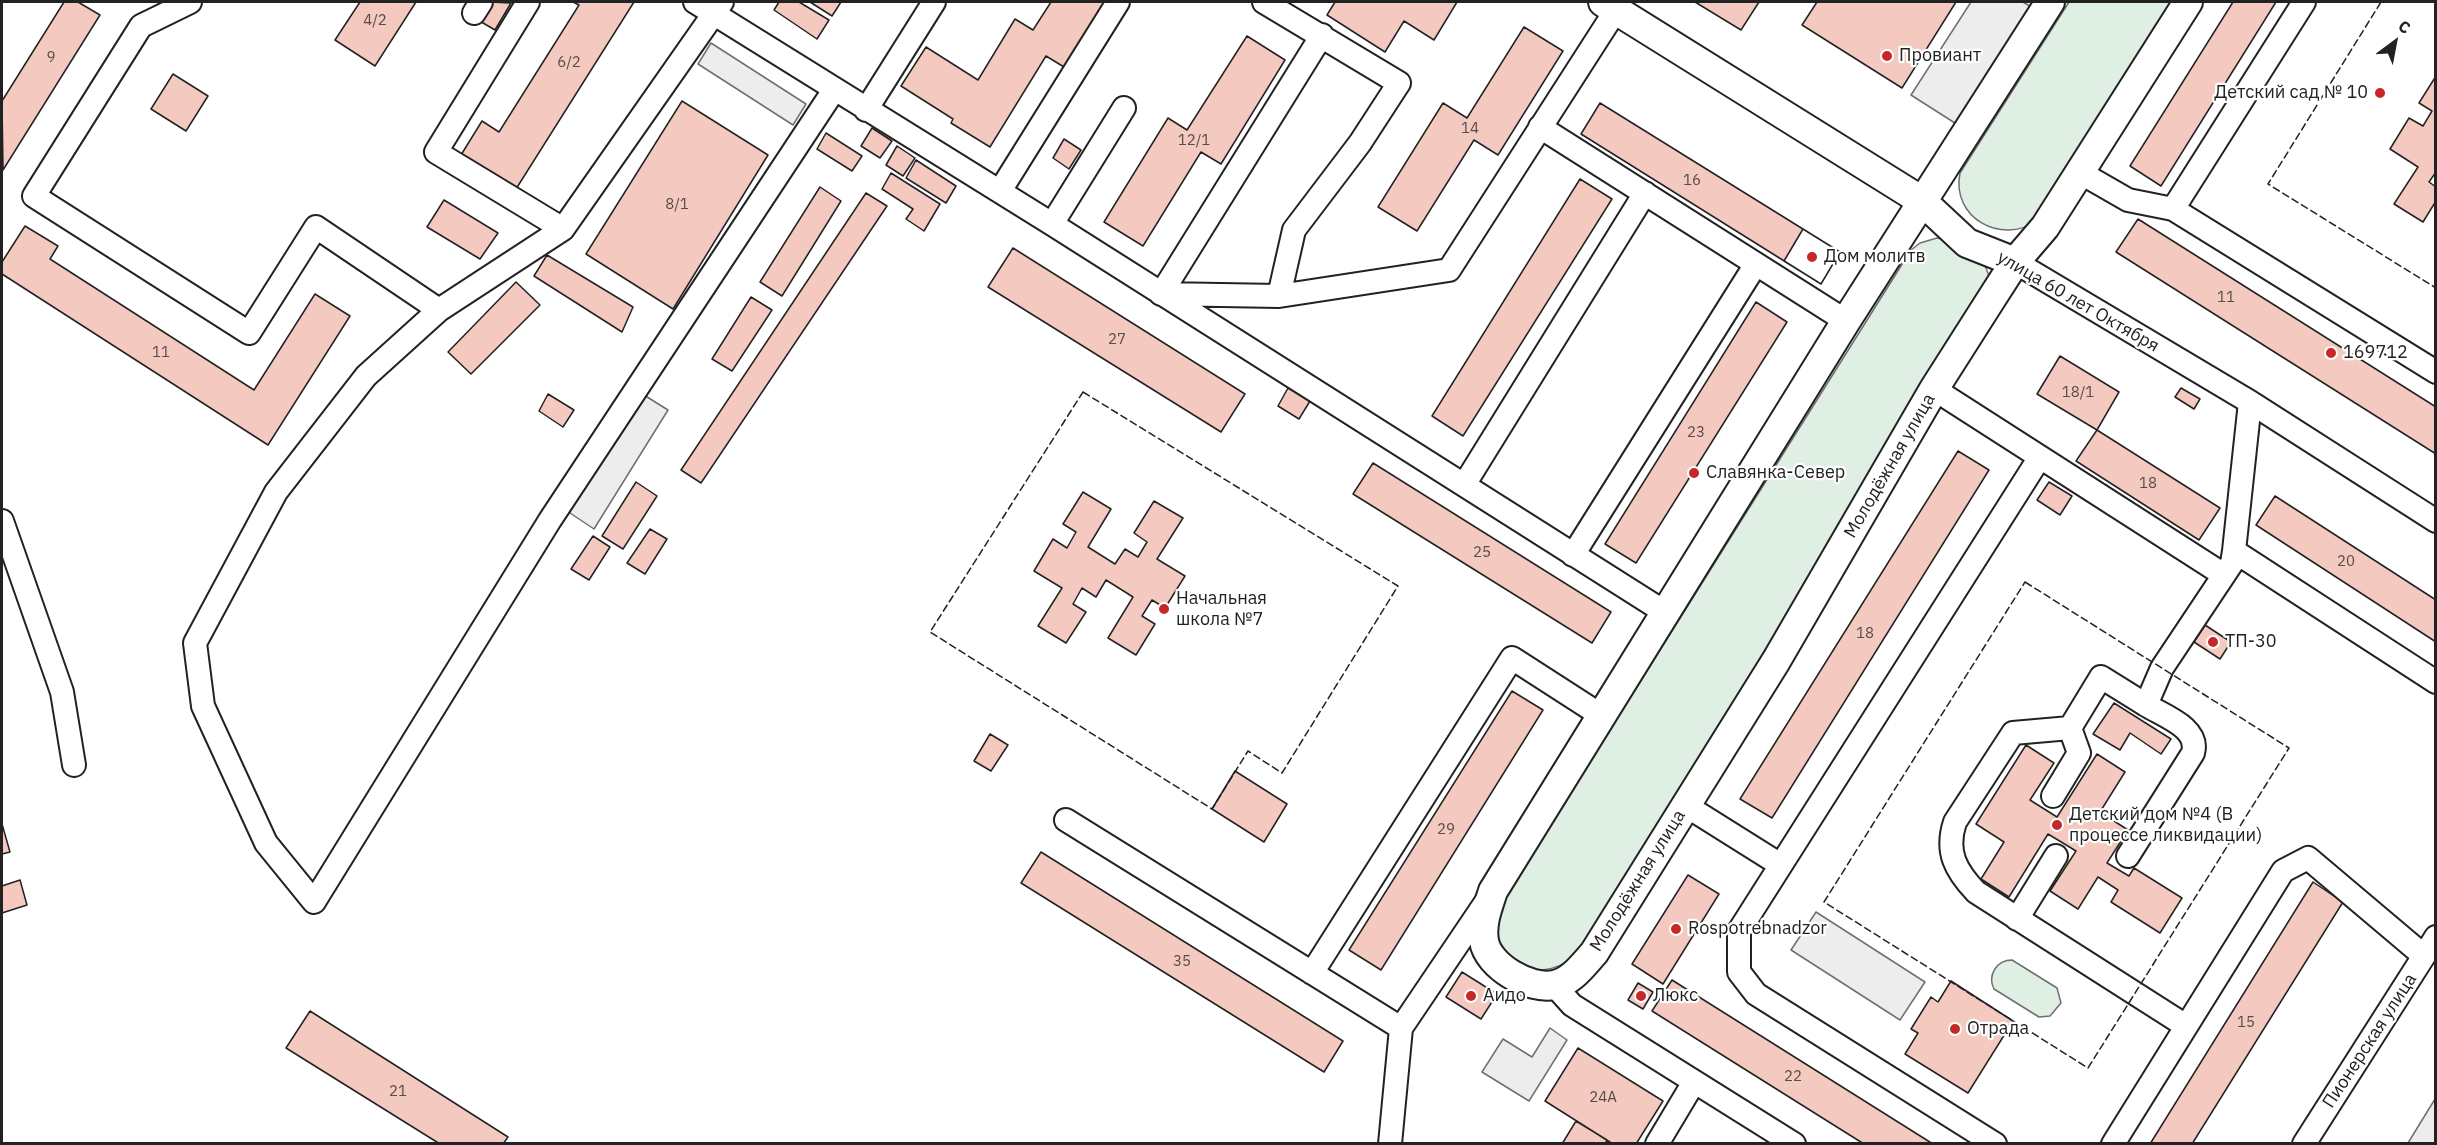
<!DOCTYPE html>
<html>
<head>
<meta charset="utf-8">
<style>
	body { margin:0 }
	#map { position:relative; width:2437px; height:1145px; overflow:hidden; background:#fff; font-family:"IBM Plex Sans",sans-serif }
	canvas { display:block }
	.frame { position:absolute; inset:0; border:3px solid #222; pointer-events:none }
	.north { position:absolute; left:2365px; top:12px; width:60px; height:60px; -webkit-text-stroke:4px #fff; paint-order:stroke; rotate:32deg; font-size:16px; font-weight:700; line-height:24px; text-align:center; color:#222 }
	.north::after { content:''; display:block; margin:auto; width:21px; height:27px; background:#222; clip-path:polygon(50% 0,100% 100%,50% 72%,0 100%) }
</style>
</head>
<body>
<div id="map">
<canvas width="2437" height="1145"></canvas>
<div class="frame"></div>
<div class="north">С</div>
</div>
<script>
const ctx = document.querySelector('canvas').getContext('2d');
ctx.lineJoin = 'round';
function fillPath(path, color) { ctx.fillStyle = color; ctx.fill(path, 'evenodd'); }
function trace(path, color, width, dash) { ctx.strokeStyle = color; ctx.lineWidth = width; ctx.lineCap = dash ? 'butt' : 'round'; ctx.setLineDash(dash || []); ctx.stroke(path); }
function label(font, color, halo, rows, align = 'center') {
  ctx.font = font + ' "IBM Plex Sans",sans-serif'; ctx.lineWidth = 4.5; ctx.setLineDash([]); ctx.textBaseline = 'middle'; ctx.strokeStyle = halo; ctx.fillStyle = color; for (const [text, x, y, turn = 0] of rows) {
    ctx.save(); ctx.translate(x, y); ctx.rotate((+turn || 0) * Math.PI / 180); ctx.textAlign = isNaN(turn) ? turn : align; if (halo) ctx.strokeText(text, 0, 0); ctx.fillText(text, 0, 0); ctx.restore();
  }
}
const green = new Path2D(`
	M2069,2h107l-139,219c-36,24 -86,-3 -77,-48z
	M1937,238c27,4 61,24 50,56l-412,662c-41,34 -93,1 -75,-51l411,-655 9,-7z
	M2012,960l45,28 4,15 -11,13 -11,1 -45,-28c-7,-14 3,-29 18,-29z`);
fillPath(green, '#e0efe3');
trace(green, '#6f6f6f', 1.5);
const parking = new Path2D(`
	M1971,2h52l10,6 -75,117 -47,-30z
	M711,43l95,61 -13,21 -95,-61z
	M644,395l24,15 -74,119 -27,-18z
	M1816,912l109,70 -25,38 -109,-70z
	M1550,1028l17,12 -38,61 -47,-29 21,-33 29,18z
	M2435,1099v44h-27z`);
fillPath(parking, '#ededed');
trace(parking, '#6f6f6f', 1.5);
const building = new Path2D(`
	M64,2h14l22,13 -97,155 -1,-69z
	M360,2h56l-41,64 -40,-26z
	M490,2l21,1 -16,27 -17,-10z
	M573,2h61l-118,187 -55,-34 21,-34 17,11 80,-127z
	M779,2h20l30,18 -12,19 -43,-29z
	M810,2h31l-9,14z
	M1051,2h54l-41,65 -18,-11 -56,91 -39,-24 2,-4 -52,-33 25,-39 52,33 37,-61 18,11z
	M1335,2h122l-23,38 -30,-19 -19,31 -58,-37z
	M1695,2h64l-18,28z
	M1817,2h139l-54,86 -100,-63z
	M2233,2h43l-115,184 -31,-20z
	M1524,27l39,24 -65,104 -24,-15 -57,91 -39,-24 65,-104 24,15z
	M1247,36l38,24 -64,104 -20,-12 -58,94 -39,-24 64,-104 19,12z
	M173,74l35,22 -22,35 -35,-22z
	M2436,76v96l-7,10 7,5v14l-13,21 -29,-18 24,-37 -28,-18 19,-31 14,8 9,-15 -13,-8z
	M682,101l86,54 -95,154 -87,-55z
	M1600,103l240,149 -19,32 -240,-150z
	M872,128l20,13 -12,17 -19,-12z
	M826,133l36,23 -10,15 -35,-22z
	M1064,139l17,11 -12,19 -16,-11z
	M897,146l18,12 -12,18 -17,-11z
	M916,160l40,26 -10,17 -40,-25z
	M891,173l49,31 -16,27 -18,-12 7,-10 -31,-20z
	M1580,179l32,20 -149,237 -31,-20z
	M820,187l21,14 -59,95 -22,-14z
	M866,193l21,13 -186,277 -20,-13z
	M444,200l54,33 -18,26 -53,-32z
	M2138,219l298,188v47l-320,-202z
	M25,226l33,20 -8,13 204,131 61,-96 35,22 -82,129 -266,-171v-12z
	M1803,229l37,23 -19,32 -37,-23z
	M1013,248l232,146 -24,38 -233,-145z
	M547,255l86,52 -11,25 -88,-56z
	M516,282l24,23 -69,69 -23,-22z
	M751,297l21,13 -40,61 -20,-12z
	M1756,302l31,20 -151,241 -31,-19z
	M2060,356l59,36 -22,38 -60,-36z
	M1288,388l22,13 -11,18 -21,-13z
	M2181,388l19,11 -6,10 -19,-12z
	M548,394l26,16 -11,17 -24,-16z
	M2097,430l123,78 -21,32 -123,-79z
	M1958,451l31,19 -217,348 -32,-19z
	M1373,463l238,149 -19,31 -239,-149z
	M636,482l21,14 -34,53 -21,-13z
	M2049,482l23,14 -12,19 -23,-15z
	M1083,492l28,17 -23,38 27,17 10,-15 13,8 9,-15 -13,-9 20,-32 29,17 -26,41 28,17 -20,32 -13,-8 -10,16 13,8 -19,31 -28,-17 25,-41 -27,-17 -10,17 -14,-9 -9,16 13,8 -20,31 -28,-17 24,-38 -28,-17 19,-32 14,9 9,-16 -13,-8z
	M2275,496l161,104v42l-180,-117z
	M650,529l17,10 -22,35 -18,-11z
	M593,536l17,11 -21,33 -18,-11z
	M2205,625l26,17 -11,17 -26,-17z
	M1512,691l31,19 -162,260 -32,-20z
	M2114,703l57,36 -10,15 -31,-21 -10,17 -27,-16z
	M990,734l18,11 -17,26 -17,-10z
	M2026,745l28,18 -24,37 27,17 40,-63 28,18 -25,40 28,18 -21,33 22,13 5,-8 48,30 -22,35 -49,-31 7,-12 -20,-13 -20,32 -28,-18 26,-40 -28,-17 -39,63 -28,-18 23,-37 -28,-18z
	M1235,771l52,33 -23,38 -52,-33z
	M2,824l8,28 -8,2z
	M1041,852l302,189 -19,31 -303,-189z
	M1688,875l31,19 -56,90 -31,-20z
	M20,880l7,25 -25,8v-27z
	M2313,882l30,20 -151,242h-42z
	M1462,972l35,22 -16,25 -35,-22z
	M1672,980l261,164h-69l-212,-133z
	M1951,981l62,40 -45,72 -63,-39 13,-21 -7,-4 20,-32 7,5z
	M1638,983l15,9 -10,17 -15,-9z
	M310,1011l198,126 -5,7h-63l-154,-96z
	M1578,1048l85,53 -27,43h-23l-68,-43z
	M1576,1121l31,19 -2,4h-43z`);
fillPath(building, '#f3c9c0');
trace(building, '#222', 1.5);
const minor = new Path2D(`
	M190,2l-49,24 -107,170 215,137 67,-106 123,83 124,-81 159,-227
	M528,2l-92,150 127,77
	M695,2l357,222 614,389
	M1264,2l135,81 -39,60 -66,87 -15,66
	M2304,2l-131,207 263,163
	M474,13l7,-11
	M866,110l68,-108
	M1540,127l306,194
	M2081,173l47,27 45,9
	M1000,191l118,-189
	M1052,224l72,-116
	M2015,262l235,140 186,119
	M1161,294l161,-259
	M1162,294l117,2 170,-26 167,-260
	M439,310l-73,66 -90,116 -81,151 8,63 63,137 48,59 236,-382 284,-430
	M1934,389l106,68
	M1464,485l181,-292
	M2,521l60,171 12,73
	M2234,551l16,-149
	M1573,555l183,-291
	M2053,796l26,-43 -9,-25
	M1685,805l94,59
	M1066,820l335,208 85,-126
	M2128,856l65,-103c7,-25 -29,-37 -47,-48
	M2017,919l39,-63
	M1312,973l200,-315 90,58
	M1554,985l18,20 222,139
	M2186,1026l-210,-134c-20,-21 -31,-40 -21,-70l58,-89 57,-5 31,-51 45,28 16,-37 70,-105 2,-12 202,131
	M1390,1144l11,-116
	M1657,1144l37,-62
	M1995,1144l-239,-150 -17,-22v-41l301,-474 184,118
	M2113,1144l170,-273 25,-13 116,98
	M2304,1144l132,-207`);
const major = new Path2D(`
	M1603,2l319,199 45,42 48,19
	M2050,2l-204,319 -353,570c-5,16 -12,32 -9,50 4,25 45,49 70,44 17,-3 29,-20 40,-32l182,-292 158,-272 56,-88 25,-39 30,-35 143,-225`);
trace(minor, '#222', 26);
trace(major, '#222', 32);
trace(minor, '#fff', 22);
trace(major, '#fff', 28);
trace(new Path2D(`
	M2381,2l-113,182 168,104
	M1083,392l315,194 -116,187 -34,-22 -36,58 -282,-177z
	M2025,582l264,166 -201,320 -264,-166z`), '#222', 1.5, [8, 3]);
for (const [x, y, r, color] of [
	[1887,56,6,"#c62828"],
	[2380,93,6,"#c62828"],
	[1812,257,6,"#c62828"],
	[2331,353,6,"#c62828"],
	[1694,473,6,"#c62828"],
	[1164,609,6,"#c62828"],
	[2213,642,6,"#c62828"],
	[2057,825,6,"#c62828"],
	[1676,929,6,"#c62828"],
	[1471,996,6,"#c62828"],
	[1641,996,6,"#c62828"],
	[1955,1029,6,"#c62828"]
]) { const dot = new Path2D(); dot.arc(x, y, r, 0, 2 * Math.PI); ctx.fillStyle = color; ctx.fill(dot); trace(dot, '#fff', 2); }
label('15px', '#564c4a', null, [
	["4/2",375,21],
	["9",51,58],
	["6/2",569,63],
	["14",1470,129],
	["12/1",1194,141],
	["16",1692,181],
	["8/1",677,205],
	["11",2226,298],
	["27",1117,340],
	["11",161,353],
	["18/1",2078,393],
	["23",1696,433],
	["18",2148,484],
	["25",1482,553],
	["20",2346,562],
	["18",1865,634],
	["29",1446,830],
	["35",1182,962],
	["15",2246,1023],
	["22",1793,1077],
	["21",398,1092],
	["24А",1603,1098]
]);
label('18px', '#222', '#fff', [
	["Провиант",1899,56],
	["Детский сад № 10",2368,93,"right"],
	["Дом молитв",1824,257],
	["169712",2343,353],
	["Славянка-Север",1706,473],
	["Начальная",1176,599],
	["школа №7",1176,620],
	["ТП-30",2225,642],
	["Детский дом №4 (В",2069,815],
	["процессе ликвидации)",2069,836],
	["Rospotrebnadzor",1688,929],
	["Аидо",1483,996],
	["Люкс",1653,996],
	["Отрада",1967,1029]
], 'left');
label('18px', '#222', '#fff', [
	["улица 60 лет Октября",2078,302,30],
	["Молодёжная улица",1890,466,-60],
	["Молодёжная улица",1638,881,-58],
	["Пионерская улица",2370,1041,-57]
]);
</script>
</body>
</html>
